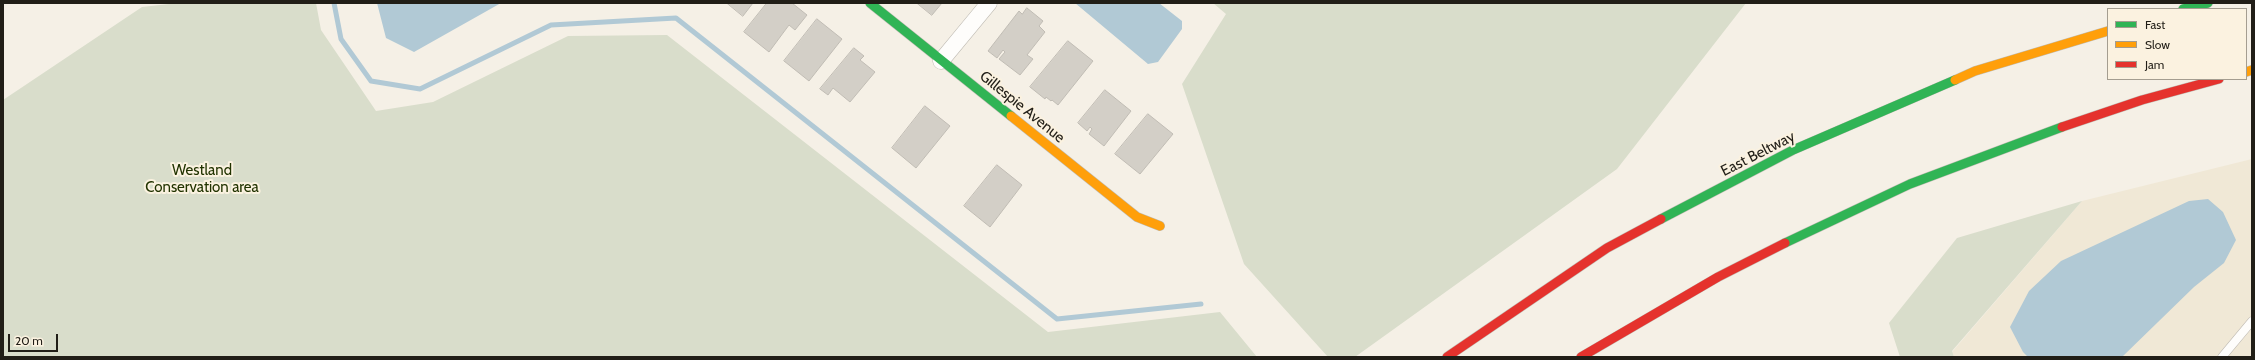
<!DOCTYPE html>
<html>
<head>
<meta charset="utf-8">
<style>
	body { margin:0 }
	#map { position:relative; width:2255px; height:360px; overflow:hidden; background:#f5f0e6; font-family:Cabin,sans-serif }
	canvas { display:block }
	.frame { position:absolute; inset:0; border:4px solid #211e17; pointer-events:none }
	.legend { position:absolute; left:2107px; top:8px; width:140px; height:72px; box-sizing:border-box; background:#fbf2e0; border:1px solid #a49d90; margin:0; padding:5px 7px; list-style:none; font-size:12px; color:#211e17 }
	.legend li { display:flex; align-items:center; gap:8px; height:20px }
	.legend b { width:20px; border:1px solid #a49d90 }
	.scale { position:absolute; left:8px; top:334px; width:50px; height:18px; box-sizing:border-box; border:2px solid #211e17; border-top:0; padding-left:5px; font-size:12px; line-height:14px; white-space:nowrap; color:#211e17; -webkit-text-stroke:3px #fbf2e0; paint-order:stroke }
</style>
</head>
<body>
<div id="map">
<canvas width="2255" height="360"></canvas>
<div class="frame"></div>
<ul class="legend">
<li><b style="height:5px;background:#30b455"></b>Fast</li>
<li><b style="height:5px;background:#ff9f0a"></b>Slow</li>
<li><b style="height:5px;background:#e5322d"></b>Jam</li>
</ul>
<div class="scale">20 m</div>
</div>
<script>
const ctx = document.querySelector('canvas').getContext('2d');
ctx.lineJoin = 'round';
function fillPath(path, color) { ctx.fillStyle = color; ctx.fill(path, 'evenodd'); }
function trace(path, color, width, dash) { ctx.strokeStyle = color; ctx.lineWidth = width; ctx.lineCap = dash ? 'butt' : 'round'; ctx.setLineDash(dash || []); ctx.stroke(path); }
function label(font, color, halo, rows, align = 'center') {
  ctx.font = font + ' Cabin,sans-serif'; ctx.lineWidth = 4; ctx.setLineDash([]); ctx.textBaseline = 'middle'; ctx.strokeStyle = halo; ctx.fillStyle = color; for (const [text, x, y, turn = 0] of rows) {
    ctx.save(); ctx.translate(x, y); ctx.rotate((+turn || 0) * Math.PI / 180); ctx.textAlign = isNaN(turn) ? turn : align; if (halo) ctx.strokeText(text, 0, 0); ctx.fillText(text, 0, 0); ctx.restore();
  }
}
fillPath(new Path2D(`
	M2252,159v198h-298l-2,-5 130,-151z`), '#f0e8d6');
fillPath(new Path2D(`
	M178,3h138l5,27 55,81 57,-9 135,-66 99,-1 381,297 172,-20 37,45h-1254v-257l139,-93z
	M1213,3h533l-129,166 -262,188h-27l-84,-93 -62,-180 44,-70z
	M2082,201l-130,150 2,6h-54l-11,-34 68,-85z`), '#d9ddcb');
fillPath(new Path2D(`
	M377,3h124l-87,49 -28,-14z
	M1075,3h84l23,18v8l-24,33 -10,2z
	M2208,199l15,13 13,28 -12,23 -30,24 -72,70h-94l-5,-5 -13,-25 19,-36 32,-30 128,-60z`), '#b1c9d5');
trace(new Path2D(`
	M334,3l7,36 30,42 49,8 131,-64 125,-7 381,301 144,-15`), '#b1c9d5', 5);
const building = new Path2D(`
	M727,3h26l-10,13z
	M767,3h25l15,12 -12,15 -6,-5 -20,27 -25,-20z
	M917,3h25l-10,12z
	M1027,8l16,13 -4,5 6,6 -18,23 6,4 -13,16 -21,-16 6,-7 -2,-2 -6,8 -9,-7 31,-40 3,3z
	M817,19l25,20 -33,42 -25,-20z
	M1068,41l25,20 -35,44 -6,-5 -1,1 -5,-4 -1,2 -15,-12z
	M854,48l10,8 -4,4 15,12 -25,30 -17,-14 -5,7 -8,-6z
	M1105,90l26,21 -27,35 -15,-12 3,-5 -2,-2 -3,4 -9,-8z
	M925,106l25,20 -34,42 -24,-20z
	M1148,114l25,20 -33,40 -25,-20z
	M997,165l25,20 -32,42 -26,-21z`);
fillPath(building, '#d3cfc7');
trace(building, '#c0bcb4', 1);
const lane = new Path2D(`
	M2222,357l30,-36`);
const street = new Path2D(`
	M941,61l48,-58`);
const fast = new Path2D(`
	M870,3l141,113
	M2183,9l25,-6
	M1661,219l132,-69 162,-70
	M1785,243l125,-59 152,-57`);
const slow = new Path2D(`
	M2246,72l6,-2
	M1955,80l20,-9 133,-40
	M1011,116l126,101 23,9`);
const jam = new Path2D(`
	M2062,127l80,-27 77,-21
	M1447,357l160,-109 54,-29
	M1581,357l137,-80 67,-34`);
trace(lane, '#bfbbb3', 9);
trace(street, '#bfbbb3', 17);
trace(fast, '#bfbbb3', 10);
trace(slow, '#bfbbb3', 10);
trace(jam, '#bfbbb3', 10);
trace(lane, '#fefdfb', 8);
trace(street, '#fefdfb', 16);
trace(fast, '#30b455', 9);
trace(slow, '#ff9f0a', 9);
trace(jam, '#e5322d', 9);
label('15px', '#211e17', '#fbf2e0', [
	["Gillespie Avenue",1022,107,39],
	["East Beltway",1758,154,-27]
]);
label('15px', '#213300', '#fbf2e0', [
	["Westland",202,171],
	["Conservation area",202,188]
]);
</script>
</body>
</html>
